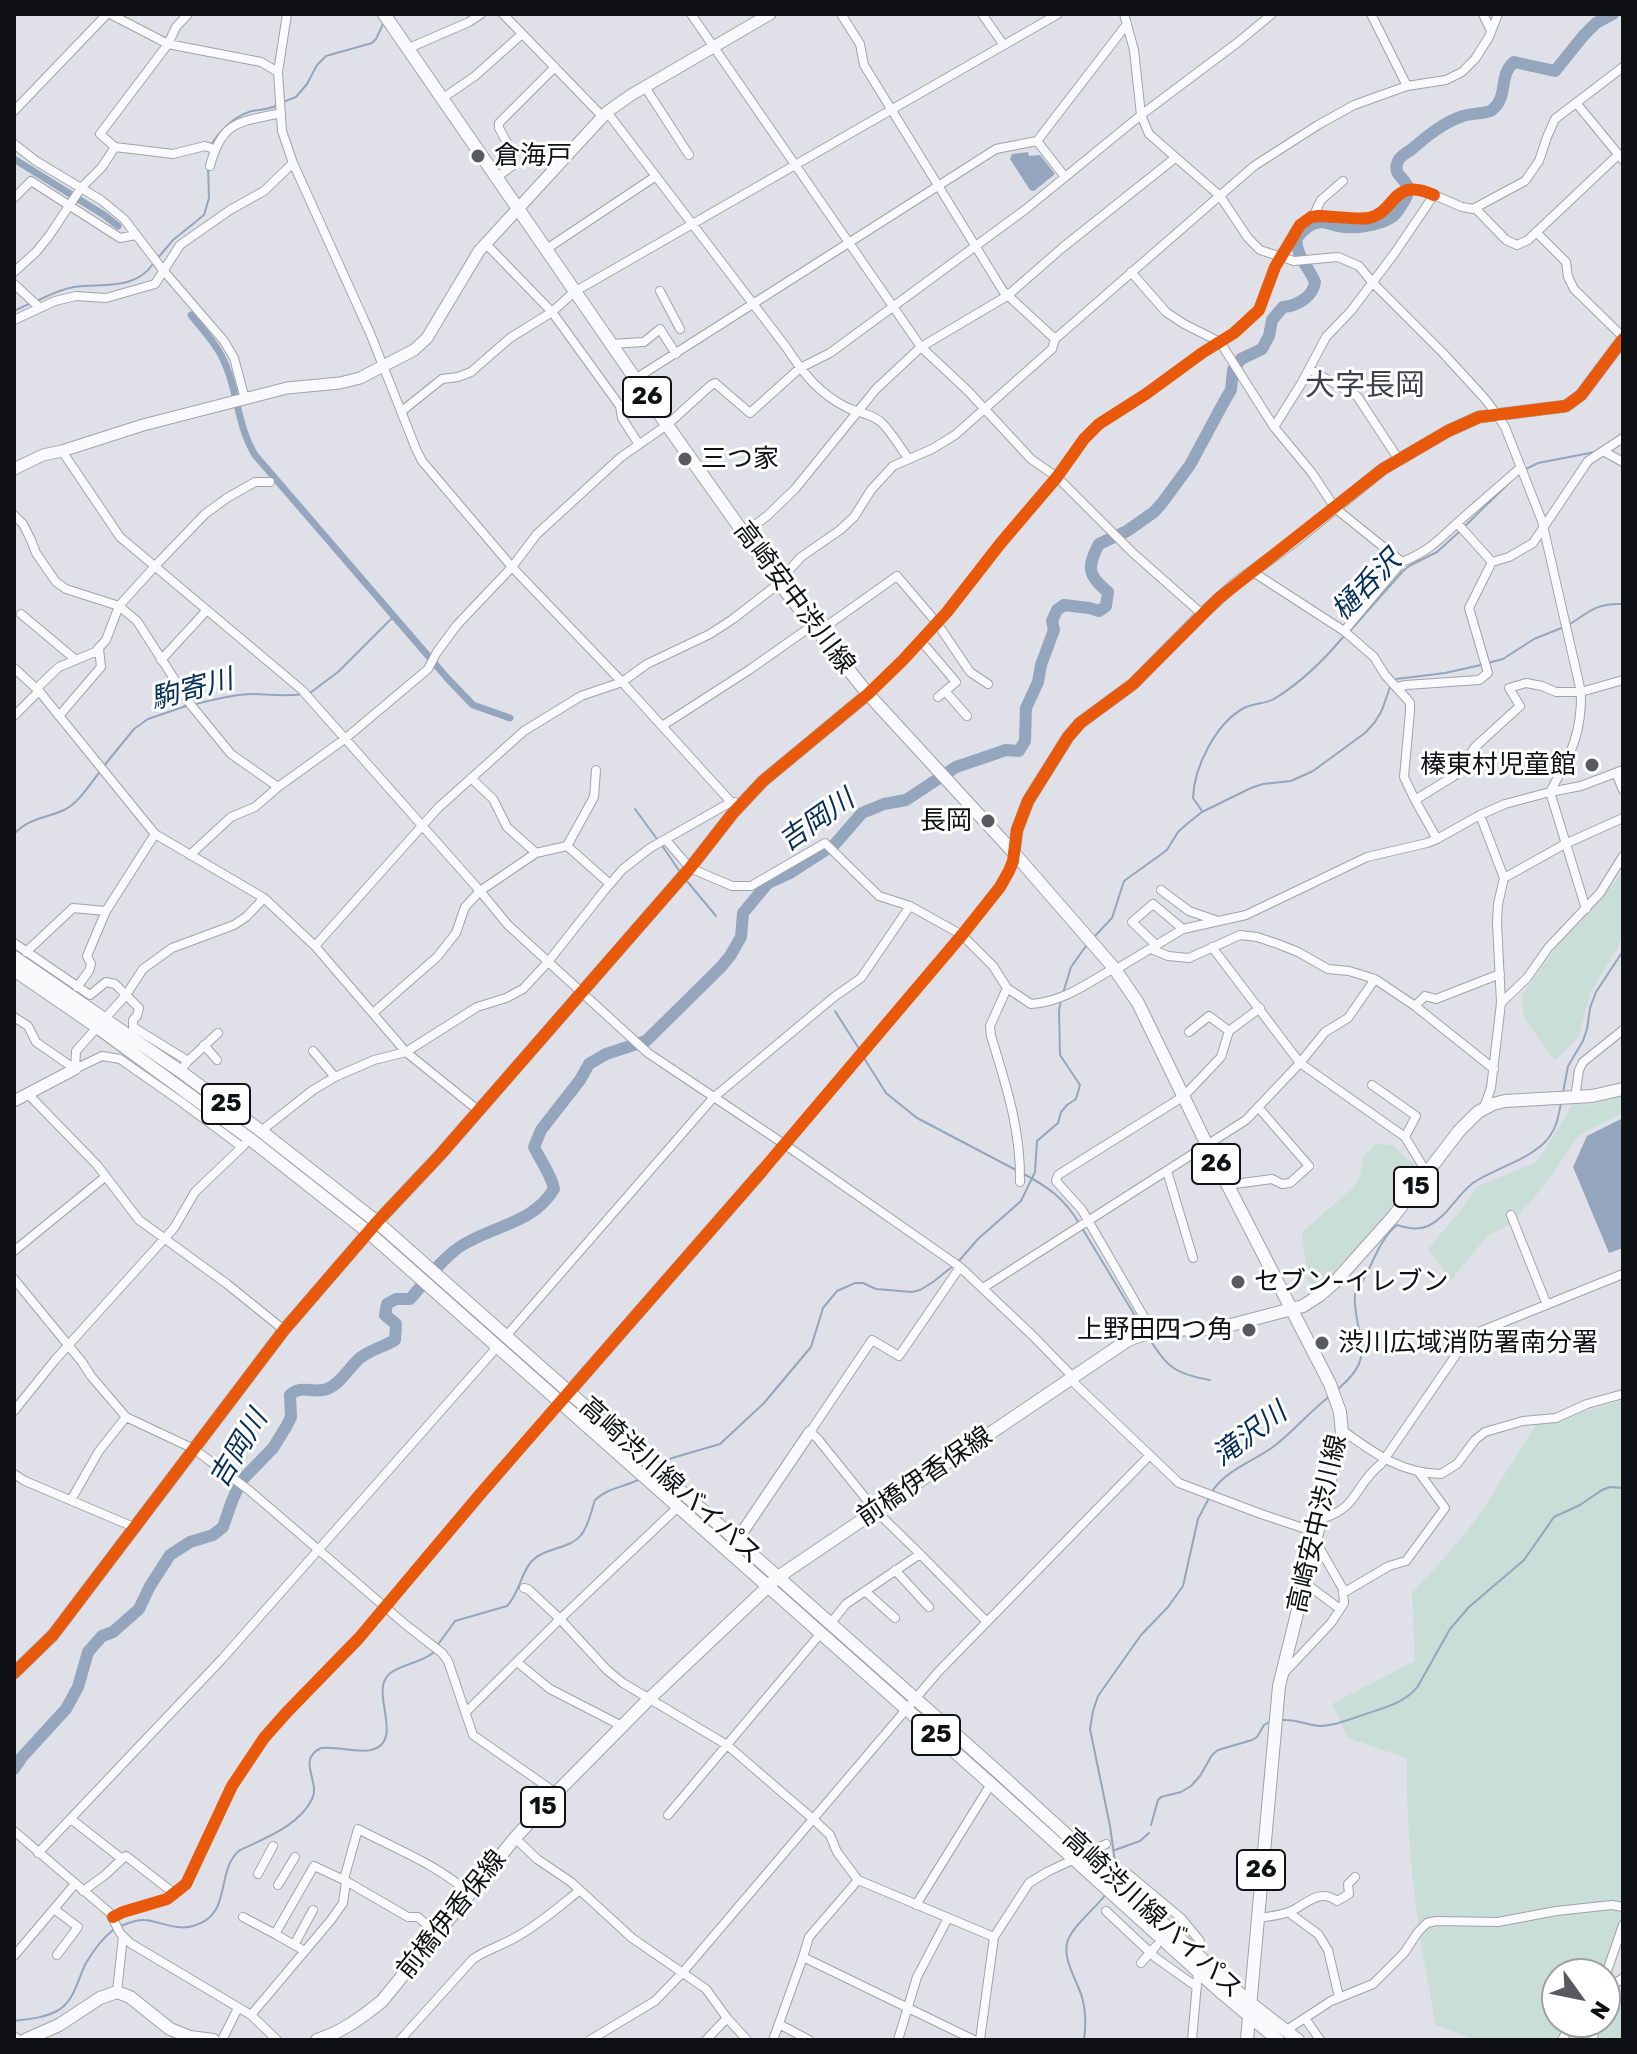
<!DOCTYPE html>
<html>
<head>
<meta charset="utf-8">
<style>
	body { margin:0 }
	#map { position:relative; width:1637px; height:2054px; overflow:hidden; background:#e0e1e8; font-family:Rubik,sans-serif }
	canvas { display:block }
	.frame { position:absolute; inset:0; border:16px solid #101115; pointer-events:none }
	.north { position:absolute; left:1541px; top:1958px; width:80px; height:80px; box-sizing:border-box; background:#fff; border:2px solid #9fa0a1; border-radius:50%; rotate:123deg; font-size:22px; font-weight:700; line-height:32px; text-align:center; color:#101115 }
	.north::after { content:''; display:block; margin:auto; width:28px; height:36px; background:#595a5f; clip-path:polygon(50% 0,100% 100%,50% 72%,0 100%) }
</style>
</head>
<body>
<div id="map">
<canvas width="1637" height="2054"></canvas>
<div class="frame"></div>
<div class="north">N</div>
</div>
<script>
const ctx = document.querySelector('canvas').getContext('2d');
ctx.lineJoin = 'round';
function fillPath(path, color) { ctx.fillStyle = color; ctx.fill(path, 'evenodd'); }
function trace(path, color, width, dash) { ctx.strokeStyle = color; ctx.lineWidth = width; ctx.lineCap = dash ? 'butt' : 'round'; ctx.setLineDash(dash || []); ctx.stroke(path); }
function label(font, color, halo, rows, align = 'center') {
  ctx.font = font + ' Rubik,"Noto Sans JP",sans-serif'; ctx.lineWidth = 6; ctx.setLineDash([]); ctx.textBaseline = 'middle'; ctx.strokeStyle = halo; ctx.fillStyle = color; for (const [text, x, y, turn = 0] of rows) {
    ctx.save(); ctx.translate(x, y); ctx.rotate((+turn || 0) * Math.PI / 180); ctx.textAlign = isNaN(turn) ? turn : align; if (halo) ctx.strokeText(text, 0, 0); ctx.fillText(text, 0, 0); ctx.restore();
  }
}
fillPath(new Path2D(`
	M1623,870v63l-6,16 -26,42 -13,47 -23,23 -31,-43 -2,-23c14,-19 27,-39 42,-57 19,-24 43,-42 59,-68z
	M1623,1095v18l-44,22 -31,46 -36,42 -25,13 -36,44 -23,-31 33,-39 16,-23 60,-25 36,-58 14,1z
	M1375,1144l17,1 24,21 -11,34 -86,86 -11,-4 -6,-50 52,-45 6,-11 4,-20z
	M1623,1400v198l-2,3 2,7v317l-19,49h-47v48h48v-31l18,-7v56h-147l-40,-15c-17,-87 -31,-178 -29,-267l-59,-20 -16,-34 83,-43 -3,-68 36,-39 29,-36 59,-93z`), '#c8ded6');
fillPath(new Path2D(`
	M1028,152l1,4 11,-1 15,19 -21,17 -4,-1 -20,-31 2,-5z
	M1623,1118v130l-14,5 -36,-86 14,-31z`), '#93a6be');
trace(new Path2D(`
	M283,102l13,-5 11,-13 10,-19 9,-9 46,-13 4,-4 8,-17
	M211,145c10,-16 27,-33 47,-35 8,-1 12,-1 20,-5
	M157,259l16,-19 31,-25 5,-17 -1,-31
	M37,301c12,-6 24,-12 37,-14 28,-4 60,4 79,-23
	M14,311l17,-8
	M1524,470l14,-7 57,-11
	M1463,528l47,-46
	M1570,624c21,-13 26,-21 53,-20
	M1349,632l54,-61 6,-5 28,-14 22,-20
	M1488,663l15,-4 31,-20 30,-12
	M1394,682l2,-3 49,-6 36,-8
	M310,693l28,-21 56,-56
	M195,704c19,-4 38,-10 57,-10 19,0 32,3 51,0
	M103,767l31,-38 14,-10 41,-14
	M635,809l22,30
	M1202,811l-9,-13c1,-31 23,-75 51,-90 10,-5 21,-4 30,-9 28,-17 50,-39 70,-63
	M14,834c17,-17 30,-15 50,-24 15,-7 25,-25 35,-37
	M661,844l19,28
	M686,880l30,36
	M1093,938l19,-20 12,-37 43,-31 11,-18 10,-9 14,-11 49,-24 12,-4 28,-3 22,-10 52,-38 10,-11 7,-12 8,-23
	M1063,993l8,-26 15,-21
	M835,1011l26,41
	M864,1058l22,35 31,25 99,52
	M1563,1093l5,-27 15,-25 4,-12 3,-21 6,-16 27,-41
	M1022,1173c26,14 41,24 57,50
	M1082,1228l61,101
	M958,1262l20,-23 43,-38 14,-29 2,-31 21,-18 3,-11 6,-7 9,-6 4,-14 -20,-30 -1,-44 2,-12
	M1149,1338c18,30 27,36 61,42
	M1338,1389c7,-6 17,-16 21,-25 8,-20 -7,-49 -4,-71 16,-20 21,-51 42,-68 9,3 22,5 31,1 19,-9 28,-30 45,-43 22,-15 51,-21 71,-40 12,-12 14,-24 17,-40
	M658,1466l14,-8 48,-14 44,-41 47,-56 12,-39 14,-17 18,-8h8l13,6 36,3 8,-2 13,-8 20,-16
	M1212,1492c12,-21 42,-31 61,-45 20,-15 37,-36 57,-51
	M437,1646l18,-25 52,-15c12,-12 13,-31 24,-44 13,-15 38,-12 50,-27 8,-9 10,-24 14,-35 12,-12 30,-13 45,-21
	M1283,1720c13,-1 24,5 37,6 14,0 24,-5 37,-9 21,-8 47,-12 61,-31l32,-57 19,-22 55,-47 30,-43 26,-12 22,-15 8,-3 13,1
	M1151,1825l7,-25 3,-3 20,-5 10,-6 9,-10 12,-21 6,-5 34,-10 5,-3 7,-12 5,-3
	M1115,1850l25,-9 9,-8
	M1115,1874v-12l-5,-36 -20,-97 3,-18 5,-15 43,-61 27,-28 15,-21 15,-67 11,-21
	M120,1926c7,-2 16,-7 24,-6 16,1 32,11 49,6 41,-11 21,-55 47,-76 25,-12 59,-24 72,-51 9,-17 -16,-39 9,-51 17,-2 34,5 50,2 33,-8 2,-52 15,-72 8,-13 35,-14 48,-26
	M14,2021c14,-2 30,-3 43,-10 18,-10 20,-31 29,-48 7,-12 17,-25 28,-34
	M1084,2040c2,-14 2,-29 -2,-43 -5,-16 -19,-37 -15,-54 4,-16 29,-35 39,-49`), '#93a6be', 2);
trace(new Path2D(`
	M14,159l90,56 14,11
	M191,315c10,13 23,26 30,40 17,32 15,69 34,100l193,224 25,26 37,13`), '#93a6be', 7);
trace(new Path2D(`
	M14,1769l8,-12 44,-48 12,-22 10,-35 14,-16 11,-4 26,-23 11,-23 20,-31 20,-13 23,-7 10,-8 9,-26 9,-20 32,-33 13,-21 5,-10 -1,-22c11,-11 23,-1 37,-6 14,-5 22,-22 33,-31 10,-8 23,-11 35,-18l1,-16 -11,-9 2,-11 9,-5h14c15,-17 30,-38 48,-51 33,-23 73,-22 96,-59 -2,-13 -14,-29 -20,-42l7,-17 39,-50 9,-16 17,-10 40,-13 75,-74 9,-11 11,-19 2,-24 25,-30 22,-10 45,-29 27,-31 22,-9 22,-4 50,-33 50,-17 13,1 6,-10 1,-33 12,-26 3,-17 13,-35 -2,-9 5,-11 7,-5 25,3 10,3 7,-5 2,-14c-21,-17 -21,-25 -9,-48l28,-13 27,-19 8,-9 28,-38 35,-65 6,-10 2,-20 8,-11 21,-10 7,-13 3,-16 11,-13c14,-1 30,-10 32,-25 -7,-16 -18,-25 -19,-43 6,-8 14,-16 24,-17 6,0 13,3 18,4 17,3 39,0 54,-9 5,-3 8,-9 11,-14 17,-24 -14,-23 -5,-42 3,-6 9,-8 14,-12 15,-13 32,-27 51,-33 9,-3 23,-2 29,-6 17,-13 6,-35 22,-48l41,9 29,-36 12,-12 17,-9`), '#93a6be', 12);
const street = new Path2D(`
	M110,14l58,30 93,18 17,10
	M287,14l-9,58 4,59 11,32 77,170 46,116 6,12 90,106 110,115 109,120
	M503,14l99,102
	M691,14l230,333 47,44 63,68 26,18 76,76 69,61
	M841,14l19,30 4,21 139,226 52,48
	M982,14l21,30
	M1124,14l10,36 7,65 8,19 71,62 28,42 12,12 34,11 44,-4 21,9 14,17 70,70 43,47 11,15 8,12 37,94 39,171c1,43 -11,63 -31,100l36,117
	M1371,14l36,72
	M1483,14l8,17
	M409,48l60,-26 12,-8
	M645,87l44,68
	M443,98l32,-22 47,-42
	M1577,104l46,56
	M14,111l93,-97
	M607,112l179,235c17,26 33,47 62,61 11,5 25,6 34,15 10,10 18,24 26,35
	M1037,141l90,-117
	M14,144l22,17 65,39 23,19 39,51 61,71 10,17 11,41
	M115,147l58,7 32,-8 9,3
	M210,166c12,-46 30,-44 71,-53
	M497,177l15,-11 1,-12 -14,-26v-5l56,-56
	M14,198l17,-17 89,57 16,-3
	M1475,208l31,32 11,5 11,-5 90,-85
	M1313,217l8,-17 22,-19
	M1536,232l30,30 2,15 6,12 49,48
	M485,243l67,69 68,94 2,12 16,25
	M545,250l111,-74
	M14,272l22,-20 13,-16 32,-48 21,-21 13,-20 -15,-13 68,-90 8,-17 12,-13
	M1131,272l35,40 18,12 36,18 54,85 38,46 23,35 67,54c25,-10 35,-20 55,-39l35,39
	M14,284l25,23
	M660,291l20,38
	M14,320l41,-19 21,-5 30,2 49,-14 25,-39 50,-35 34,-19 29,-28
	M610,344l34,-2 16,-13 16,25
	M1309,369l48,27 42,64
	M635,379l361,-230 41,-8 28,36
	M402,411l40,-32 16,-2 13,-5 39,-34 42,-26 22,-20 484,-278
	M1274,427l27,-43 25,-47 25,-26 43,-57 40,-59 28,12 11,2 52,-28 14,-20 8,-24 8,-18 68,-52
	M62,451l58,86 182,153 178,201 28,34 140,128 136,91 176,123 72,68 41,42
	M1603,451l20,-13
	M14,515l9,9 8,16 5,13 20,29 10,7 53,17 18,15 54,84 40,49 47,33
	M1457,523l63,-55
	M743,534l24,-18 28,-27 81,-100 45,-42 86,-51 55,-48 113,-90
	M1253,572l91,59 30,26 11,18 22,24 3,4v8l-6,66 11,23 22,39
	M21,614l55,46
	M1344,631l58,-69
	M818,632l79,-56 40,47 33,49 18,12
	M921,641l35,41 -18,15
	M161,660l46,-50
	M14,668l25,23 116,143 109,64 51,48 91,106 73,59
	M1397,687l9,-2 73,-5 9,-7 -19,-65 23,-46 17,-5 24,-14 55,-82 15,-10 20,11
	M37,688l22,-21 36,-15 11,-12 13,-34 36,-40 50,-52 22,-16 28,-16h15
	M945,691l22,25
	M868,694l35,-34 44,-48 53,-68 57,-67 27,-38 15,-15 47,-30 56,-41 32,-20 25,-23 16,-43 25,-42 11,-8 8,-1c12,0 39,4 50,2 28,-7 23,-42 65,-23
	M14,716l25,-25
	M59,716l42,-49 -2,-19
	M662,726l87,-56 64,-45
	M1616,773l7,17
	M471,778l22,21 14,28 29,26
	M1415,800l39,-24 21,-29 45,-41 -11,-18 17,-5 16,3 14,6h25l42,-12
	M1480,815l24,63 -6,26 -1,18 4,81 -10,85 -8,22
	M666,840l24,28 42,18h19l74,-43 54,53 31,10 52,29 31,31 14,22 24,16c32,-2 57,-21 83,-36
	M567,846l43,38
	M190,855l41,-38 24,-10 23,-20 68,-49 82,-69 9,-17 20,-27 55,-58 25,-33 84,-77 46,-32 44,-40 4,-2 35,30 50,-45 30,-15 196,-144 115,-94 96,-72 35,-29
	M1504,878l61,-34 58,-26
	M1161,890l28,21 29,10
	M14,943l76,52 16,-13 9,2 24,24 -2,8 -4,4v7l55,34 -8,10
	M1156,945l-24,-23 21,-18 30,25
	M315,946l123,-138 86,-77 57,-35 41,-14 25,-18 63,-30 23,-15 40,-31 28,-31 39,-27 14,-13 17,-27 22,-24 39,-17 23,-14 97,-86 3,-10 199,-173 64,-41 36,-20 53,-19 39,-6 16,-8 13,-13 14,-22 9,-23
	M1212,947l88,116 105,74 22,36
	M1151,949l17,7 21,2 51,-23 17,2 21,7 20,8 30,17 21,2 26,8 40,27 79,63
	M26,952l47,-44 33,3
	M1115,970l68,-41 63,-14 121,-58 60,-14 10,-4 43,-24 25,-11 45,-12 31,-6 42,-16
	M77,987l12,-16 2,-7 -4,-8 19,-45 49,-77
	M1007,988l-17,38 1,10c15,49 30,94 29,146
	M1501,1003l26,-25 21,-30 52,-55 23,-37
	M1415,1006l10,-10 11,3 64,-25
	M373,1013l64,-56 19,-24 9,-26 15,-16 56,-38 31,-7 27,-49 2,-27
	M14,1017l14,9 8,16 39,27
	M1189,1032l20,-16 20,15
	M204,1045l13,15
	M313,1051l22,26
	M188,1061l30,-28
	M75,1069l1,-18 50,-56 17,-26 29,-21 62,-23 12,-8 18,-19
	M75,1069l27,-13 18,3 60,42 62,46 3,-3
	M1372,1085l44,31 -11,21
	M28,1094l69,71 42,55 88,64 57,46
	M1575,1098l4,-28 4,-8 40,-32
	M261,1131l52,-41 22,-13 39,-17 32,-8 71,-45 29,-9 17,-9 25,-27 56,-71 19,-22 27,-21 81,-46h3
	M762,1171l200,-236 38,-48 12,-21 2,-12
	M1167,1171l26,87
	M1227,1185l45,-6 10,5 8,-1 19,-17 -51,-59
	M1511,1215l36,90
	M14,1251l91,-74
	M14,1279l68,83 9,14 35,41 68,32 56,42 156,134 36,28 6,8 25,74 83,58
	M983,1288l263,-168 54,-57 25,-31 23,-14 27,-39
	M1152,1331l-70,-121 -26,-29 2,-6 126,-79 37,-39 8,-26 31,-23
	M507,1335l206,-237 121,-101 27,-19 49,-72
	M1070,1379l109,104 82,31 57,19
	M14,1411l41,-51 119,-132 21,-36 47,-45
	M1342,1430c32,23 58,43 99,44l16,-10 18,-24 10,-8 38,-11 33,-3 31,-14 36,-10
	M14,1474l11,7 111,47
	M71,1500l28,-49 27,-34
	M1321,1519c38,-11 33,-34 60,-55l88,-128 154,-62
	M920,1554l-45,-44 -58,-72 -7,-6 62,-92 27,16 61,-89
	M895,1570l34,37
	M1305,1583l35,26
	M524,1588l4,1 32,30 47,51 16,13 104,62 86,74 17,16 7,17 21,28 136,57
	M865,1591l30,27
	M1343,1593l46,-27 17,-5 39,-53 -27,-37
	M830,1624l16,-20 74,-50 67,68
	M517,1662l33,27 72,37
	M1283,1674l48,-51 13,-20 -1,-14 -27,-47
	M466,1712l94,-93 118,-112
	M668,1815l153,-182
	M71,1819l51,40 -17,16 -22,16
	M14,1831l96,82 10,20 10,10 121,72 26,25
	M515,1838l22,21 34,23 61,56 74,51 21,29 20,22
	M38,1853l185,-195 275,-312
	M122,1859l4,-3 49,38
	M1127,1873l54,45 19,23
	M258,1874l15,-28
	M278,1885l17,-28
	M916,1905l75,-121
	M54,1909l24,18 -21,28
	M1106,1911l50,47 41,29
	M1291,1911l1,4 26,19 10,16 11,47
	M113,1917l10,-5 44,-13 19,-15 46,-98 32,-48 23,-26 72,-74 204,-239
	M243,1917l32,17
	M1257,1918c10,-1 23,-3 32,-6 16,-6 29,-25 48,-11l12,-7 -1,-10 7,-7
	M294,1945l19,-35
	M303,1950l-28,-16 39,-68 32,15 62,36h10l19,17
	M14,1956l61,-72
	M803,1957l171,83
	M1141,1963l15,-17
	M1605,1977l18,-52
	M1605,1990l18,-12
	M117,1992l6,-56
	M251,2015l80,-95 12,-17 3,-22 -2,-2 14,-50c38,20 80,36 112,65
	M1305,2018l15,22
	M779,2024l30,16
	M1285,2031l46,-30 42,-17 31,-31 14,-21 9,-9 9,-2 62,1 58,-11 56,-6 11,2
	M222,2040l16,-32
	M400,2040l73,-81c13,-9 30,-14 45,-23 23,-13 42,-30 62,-46
	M590,2040l65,-39 28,-29 255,-300 211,-216
	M706,2040l21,-22
	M773,2040l30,-83 6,-20 49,-57
	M898,2040l19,-63 31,-59
	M980,2040l14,-103 35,-54 18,-11 59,-28
	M1192,2040l6,-68
	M1562,2040l10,-18
	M1593,2040l2,-18`);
const secondary = new Path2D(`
	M14,469l29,-14 19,-4 81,-26 144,-37 53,-5 20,-5 54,-28 13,-12 52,-87 128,-139 24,-17 139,-81
	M1014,853l3,-23 11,-29 40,-64 12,-14 53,-39 69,-70 33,-30 59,-43 89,-72 65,-38 31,-14 87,-11 15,-11 42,-56
	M14,1101l61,-32
	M570,1391l192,-220
	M737,1540l73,-108
	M14,1673l39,-38 231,-305 93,-108 63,-67 250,-287 43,-55 30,-32 105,-87
	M14,2038l3,2`);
const primary = new Path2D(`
	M384,14l283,411 112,158 89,111 146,159 100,115 24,35 69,142 123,239 10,28 2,21 -63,253 -32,354
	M14,957l166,114 81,60 116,91 621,550 251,230 49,38
	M14,970l83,57 153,112 118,93 623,552 232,210 55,46
	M25,2040l34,-15 41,-27 17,-6 13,5 40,32 20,8 23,3
	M317,2040c25,-8 44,-22 65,-39l133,-163 41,-45 93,-94 129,-122 350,-237 28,-10 60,-1 87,-23 17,-11 15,-13 58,-65 66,-86 19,-19 15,-8 12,-3 87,-5 31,-7`);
trace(street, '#a2a3a8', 10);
trace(secondary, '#a2a3a8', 13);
trace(primary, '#a2a3a8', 14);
trace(street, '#fafafc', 8);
trace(secondary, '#fafafc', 11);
trace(primary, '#fafafc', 12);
trace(new Path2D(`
	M14,1673l39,-38 231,-305 93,-108 63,-67 250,-287 43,-55 30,-32 105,-87 35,-34 44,-48 53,-68 57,-67 27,-38 15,-15 47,-30 56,-41 32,-20 25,-23 16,-43 25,-42 11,-8 8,-1c12,0 39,4 50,2 28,-7 23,-42 65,-23
	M113,1917l10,-5 44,-13 19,-15 46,-98 32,-48 23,-26 72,-74 122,-145 281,-322 200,-236 38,-48 9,-16 4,-10 4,-31 11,-29 40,-64 12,-14 53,-39 86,-86 164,-129 65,-38 31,-14 87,-11 15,-11 42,-56`), '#e8590c', 12);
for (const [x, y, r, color] of [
	[478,156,8,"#595a5f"],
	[685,459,8,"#595a5f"],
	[1592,765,8,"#595a5f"],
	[988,821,8,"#595a5f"],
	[1238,1282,8,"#595a5f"],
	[1249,1330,8,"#595a5f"],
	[1322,1343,8,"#595a5f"]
]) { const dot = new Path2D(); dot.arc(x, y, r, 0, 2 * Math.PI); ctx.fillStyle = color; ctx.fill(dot); trace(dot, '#fff', 3); }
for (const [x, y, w] of [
	[647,397,48],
	[226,1104,48],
	[1216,1164,48],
	[1416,1187,44],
	[936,1735,48],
	[543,1807,44],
	[1261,1870,48]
]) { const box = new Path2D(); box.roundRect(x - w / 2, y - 20, w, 40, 6); ctx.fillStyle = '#fff'; ctx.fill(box); trace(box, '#101115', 2); }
label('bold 24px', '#101115', null, [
	["26",647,397],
	["25",226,1104],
	["26",1216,1164],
	["15",1416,1187],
	["25",936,1735],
	["15",543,1807],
	["26",1261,1870]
]);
label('26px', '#101115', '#fff', [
	["倉海戸",494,156],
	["三つ家",701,459],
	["榛東村児童館",1576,765,"right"],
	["長岡",972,821,"right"],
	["セブン-イレブン",1254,1282],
	["上野田四つ角",1233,1330,"right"],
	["渋川広域消防署南分署",1338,1343]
], 'left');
label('26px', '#101115', '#fff', [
	["高崎安中渋川線",794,598,53],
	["前橋伊香保線",925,1477,-34],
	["高崎渋川線バイパス",670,1481,42],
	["高崎安中渋川線",1318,1524,-77],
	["高崎渋川線バイパス",1152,1914,43],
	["前橋伊香保線",452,1915,-51]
]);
label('italic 28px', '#052f59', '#fff', [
	["樋呑沢",1367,586,-45],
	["駒寄川",192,690,-15],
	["吉岡川",817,821,-35],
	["滝沢川",1250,1435,-37],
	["吉岡川",239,1449,-59]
]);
label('30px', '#3f424b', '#fff', [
	["大字長岡",1365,386]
]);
</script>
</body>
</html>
